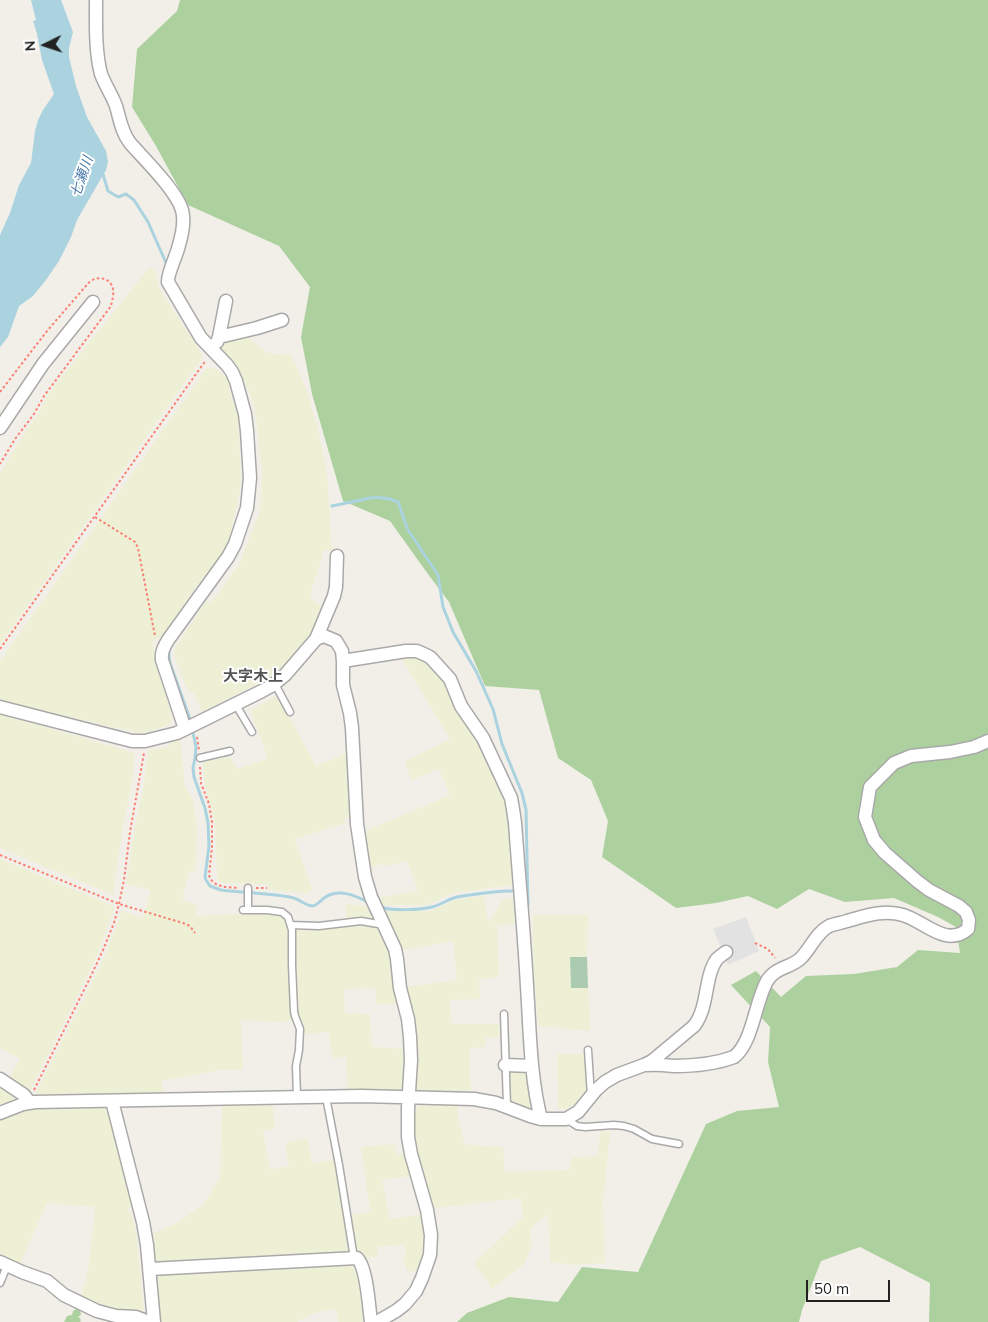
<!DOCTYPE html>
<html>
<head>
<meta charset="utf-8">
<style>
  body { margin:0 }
  #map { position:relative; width:988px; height:1322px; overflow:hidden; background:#f2efe9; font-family:Mulish,sans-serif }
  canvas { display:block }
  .north { position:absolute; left:20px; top:20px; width:50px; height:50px; -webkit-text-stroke:4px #fff; paint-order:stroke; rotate:266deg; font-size:14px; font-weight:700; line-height:20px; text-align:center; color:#222 }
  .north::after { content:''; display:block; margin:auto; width:18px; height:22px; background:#222; clip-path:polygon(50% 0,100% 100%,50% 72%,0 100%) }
  .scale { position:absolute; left:806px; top:1280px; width:84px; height:22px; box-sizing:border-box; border:2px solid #222; border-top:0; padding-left:6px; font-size:15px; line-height:18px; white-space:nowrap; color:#222; -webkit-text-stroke:4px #fff; paint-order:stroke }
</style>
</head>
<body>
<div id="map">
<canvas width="988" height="1322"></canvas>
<div class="north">N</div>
<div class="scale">50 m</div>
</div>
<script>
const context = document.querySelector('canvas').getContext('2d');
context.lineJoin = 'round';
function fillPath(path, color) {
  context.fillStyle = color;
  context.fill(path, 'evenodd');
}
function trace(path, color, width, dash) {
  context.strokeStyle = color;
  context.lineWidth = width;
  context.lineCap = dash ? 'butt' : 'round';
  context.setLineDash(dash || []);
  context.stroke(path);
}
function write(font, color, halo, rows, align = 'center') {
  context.font = font + ' Mulish,"Noto Sans JP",sans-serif';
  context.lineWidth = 4;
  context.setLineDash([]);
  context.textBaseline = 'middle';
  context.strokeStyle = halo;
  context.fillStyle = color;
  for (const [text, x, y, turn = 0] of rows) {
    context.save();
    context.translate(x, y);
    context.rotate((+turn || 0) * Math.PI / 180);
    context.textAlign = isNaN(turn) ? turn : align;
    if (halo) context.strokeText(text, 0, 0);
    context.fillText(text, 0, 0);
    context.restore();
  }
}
fillPath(new Path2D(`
  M151,268L154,270L161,292L201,352L202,358L0,645V473L25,432L39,413L47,396L147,270Z
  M247,337L260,347L269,353L283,355L291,354L307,391L318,430L327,472L332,551L324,550L311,592V598L321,607L308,638L285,665L265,680L202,712L194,693L187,690L174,654L175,648L207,600L211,603L239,564L260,511L262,471L255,408L249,391L241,375L233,362L220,347L222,344L226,342Z
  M215,368L228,379L231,395L238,416L241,479L240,491L230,537L224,550L215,563L196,586L170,627L162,635L152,642L172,719L171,722L169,725L147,732L138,733L0,700V661L206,369Z
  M417,657L424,660L443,679L472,729L504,791L510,821L513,882L512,885L454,893L445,896L429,904L423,905H381L377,898L418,891L407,861L387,866L385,863L369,868L363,832L450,795L439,769L411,780L405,761L450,739L402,659Z
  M276,696L289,716L316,766L349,752L352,817L344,819L346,823L295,839L312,889L308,893L268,890L269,884L225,883L219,881L217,877L215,821L205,787L203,763L228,755L238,769L268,758L250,710Z
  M0,714L134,753L135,755L131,788L122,833L113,895L0,848Z
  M180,738L185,786L190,794L194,804L197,830L196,871L189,872L182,900L197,905L196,916L260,913L277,915L283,918L288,923L348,924L345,904L370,907L388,943L398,1004H376L375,988L344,989L345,1013L370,1014L372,1047L407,1049L406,1087L403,1092L348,1091L346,1057L332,1058L329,1032L306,1034L302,1032L295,1021H291L277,1022L241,1020L243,1070H222L209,1072L161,1081L164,1095L34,1096L103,960L122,911H124L143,918L151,890L126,884L136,821L143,788L149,750L169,747V739Z
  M0,859L113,906L114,909L100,948L90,971L31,1089L28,1090L9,1078L20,1059L0,1048Z
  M484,896L488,921H490L503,899H513L515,924L497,925L499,977L479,979L480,999L450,1000L452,1024H499L500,1037L485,1038V1047L469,1048L471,1095L417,1093L414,1085L413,1015L406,987L457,980L453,941L400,951L383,911H431L454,900Z
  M533,915H588L587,957L570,958L571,988H588L590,1031L538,1026L533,957Z
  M557,1054H585L587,1087V1092L574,1105L569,1108L558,1109Z
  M508,1066L530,1067L534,1112L510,1104Z
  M0,1084L18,1099L0,1106Z
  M222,1101H272L275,1129L263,1131L270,1170L289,1166L285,1143L307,1138L312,1164L336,1159L350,1250L349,1253L153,1267L149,1235L175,1224L204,1204L220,1177Z
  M458,1104V1119L463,1139L467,1145L503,1147L505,1172L569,1170L573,1157L598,1156L600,1132L610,1131L603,1202L605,1263L576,1265L550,1262L548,1214L530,1229L532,1244L525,1263L492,1289L474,1263L522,1218L521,1198L437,1208L434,1207L430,1205L416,1153L412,1112L415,1108L423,1105Z
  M106,1106L109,1109L135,1206L128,1207V1212L131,1213L134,1223L137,1238L144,1312L111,1309L80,1297L86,1281L89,1264L95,1207L47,1203L19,1266L0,1258V1117L32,1107Z
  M395,1144L396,1154L406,1153L411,1176L382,1180L390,1219L423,1214L427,1241L423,1262L414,1271L408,1272L403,1260L404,1255L406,1254L404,1245L377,1247L378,1257L360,1258L355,1256L349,1215L370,1212L361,1147Z
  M359,1264L364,1320L363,1322H339L336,1310L333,1309L315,1313L297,1322H160L154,1276L156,1273Z`), '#eef0d5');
fillPath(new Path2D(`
  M180,0H988V1322H929L930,1283L860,1247L821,1261L802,1310L799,1322H457L467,1313L509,1297L558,1302L582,1267L638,1272L706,1124L737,1111L779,1107L768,1062L770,1027L731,985L756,971L781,997L806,976L854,974L897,967L918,950L960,953L956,927L938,917L894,898L845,902L809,889L777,909L748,896L716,903L676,908L602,857L608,821L591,780L558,758L539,690L485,686L449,602L425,570L390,521L343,501L312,394L301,337L310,287L279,246L188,205L156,146L132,107L137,49L177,11Z
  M76,1309L80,1311L81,1314L80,1316H78L81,1320L80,1322H64L67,1316L72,1315L73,1311Z`), '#add19e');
fillPath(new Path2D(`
  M570,957H587L588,988H571Z`), '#aacbaf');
fillPath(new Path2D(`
  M746,917L759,951L728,965L713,929Z`), '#e2e2e2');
fillPath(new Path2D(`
  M31,0H61L73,32L69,48V57L76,86L87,117L106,151L108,162L106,170L77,220L71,237L59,261L46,280L33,296L19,306L8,337L0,347V235L10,213L19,185L31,163L35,131L38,120L43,110L54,94L42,60L37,34L33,21L36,20Z`), '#aad3df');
trace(new Path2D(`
  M102,171L108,191L118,197L126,194L134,200L148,222L167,265
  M332,506L375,497L390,499L398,502L408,530L438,575L443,607L453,632L476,671L493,709L502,744L522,793L526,810L528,905
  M169,650V657L170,663L191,722
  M192,728L196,747L195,758L193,768L194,777L205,808L208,823L209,846L205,877L206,880L210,886L221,890C244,893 267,893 290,897C298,898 304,905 312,906C317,906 320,901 324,898C338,888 354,895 368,902
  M381,907C391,911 420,910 432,907C441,905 448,899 457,897C476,894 497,890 516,891`), '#aad3df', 3);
const lane = new Path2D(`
  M275,684L290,712
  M236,705L252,732
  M200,758L230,751
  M248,888V910
  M243,910H267L282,912L288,917L292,930V965L294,1011L295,1016L300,1029L299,1050L296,1066L297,1097
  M291,925L319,926L361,921L384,925
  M504,1014L507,1106
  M588,1050L591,1096
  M326,1097L339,1165L354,1258
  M566,1119L577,1126L585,1127L614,1125L624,1126L634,1129L652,1139L679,1144
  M0,1283L7,1266`);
const street = new Path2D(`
  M96,0C96,24 95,51 101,74C105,85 112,95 116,106C120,119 121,131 130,143C144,159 176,190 182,210C185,221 182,235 179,245C177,255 167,274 168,282L201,338L227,365L232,372L236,381L245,414L247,431L250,478L247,508L235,544L228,557L168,640C164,647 161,652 162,660L185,729
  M219,337L257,328L282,320
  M217,342L219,337L226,301
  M0,428L43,364L93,302
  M316,639L324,636L336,641L342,651L343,661V685L350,713L352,728L357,824L365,877L371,897L395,949L397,959L400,988L408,1019L410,1037L411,1060L408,1108V1137L411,1154L427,1210L431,1235L430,1255L422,1278L416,1291L405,1304L396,1311L377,1322
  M343,661L406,651H417L428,656L431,658L450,679L461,706L483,738L511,798L513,809L515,823C519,877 524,932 527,986C530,1031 530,1076 541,1119
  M0,707L132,741H145L177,733L262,691L273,685L285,675L316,639L334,596L336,587L337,556
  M505,1065L532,1066
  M646,1065C656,1064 665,1065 674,1066C694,1066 715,1064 734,1057C753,1042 755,1002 767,981C775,967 791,968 801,958C811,948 816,933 829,926C834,924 841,923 847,921C865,916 884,909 903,915C924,921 946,948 968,929L969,920L966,912L959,906L929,890L917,881L885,853L874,840L865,817L870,787L894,763L911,756L950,752L974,747L988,741
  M0,1079L24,1095L30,1103
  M112,1101L143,1222L147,1245L154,1322
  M0,1113L23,1104L35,1102L361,1096L474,1099L496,1103L530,1116L541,1119H566L578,1112L596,1090L605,1082L617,1075L644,1065L652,1061L694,1026C709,1007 704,976 717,959C720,956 723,954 726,952
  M0,1262L22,1272L47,1281L64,1295L97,1311L116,1316L136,1317L149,1322
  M150,1269L357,1258C367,1267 369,1308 371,1322`);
trace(lane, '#a9a9a9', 9);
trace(street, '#a9a9a9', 15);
trace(new Path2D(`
  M0,392L47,331L85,287C87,285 88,283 91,281C99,275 112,279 113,290C114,295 112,301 111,306L44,396L34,414L15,439L0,464
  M95,517L135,542L138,548L155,636
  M0,649L206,360
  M197,737L199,750
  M200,767L201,783L209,804L212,822V848L209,875C213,888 227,887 239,888
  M0,855L119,904L183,923L190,926L195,933
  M256,888H267
  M755,943L768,949L775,958
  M34,1090L90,978L103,950L114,923L119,904L124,880L130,832L144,753`), '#fa8072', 2, [2.5, 2.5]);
trace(lane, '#fff', 6);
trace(street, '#fff', 12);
write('italic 14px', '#4a7aab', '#fff', [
  ["七瀬川",82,177,-71]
]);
write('bold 15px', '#555', '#fff', [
  ["大字木上",253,676]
]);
</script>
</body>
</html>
